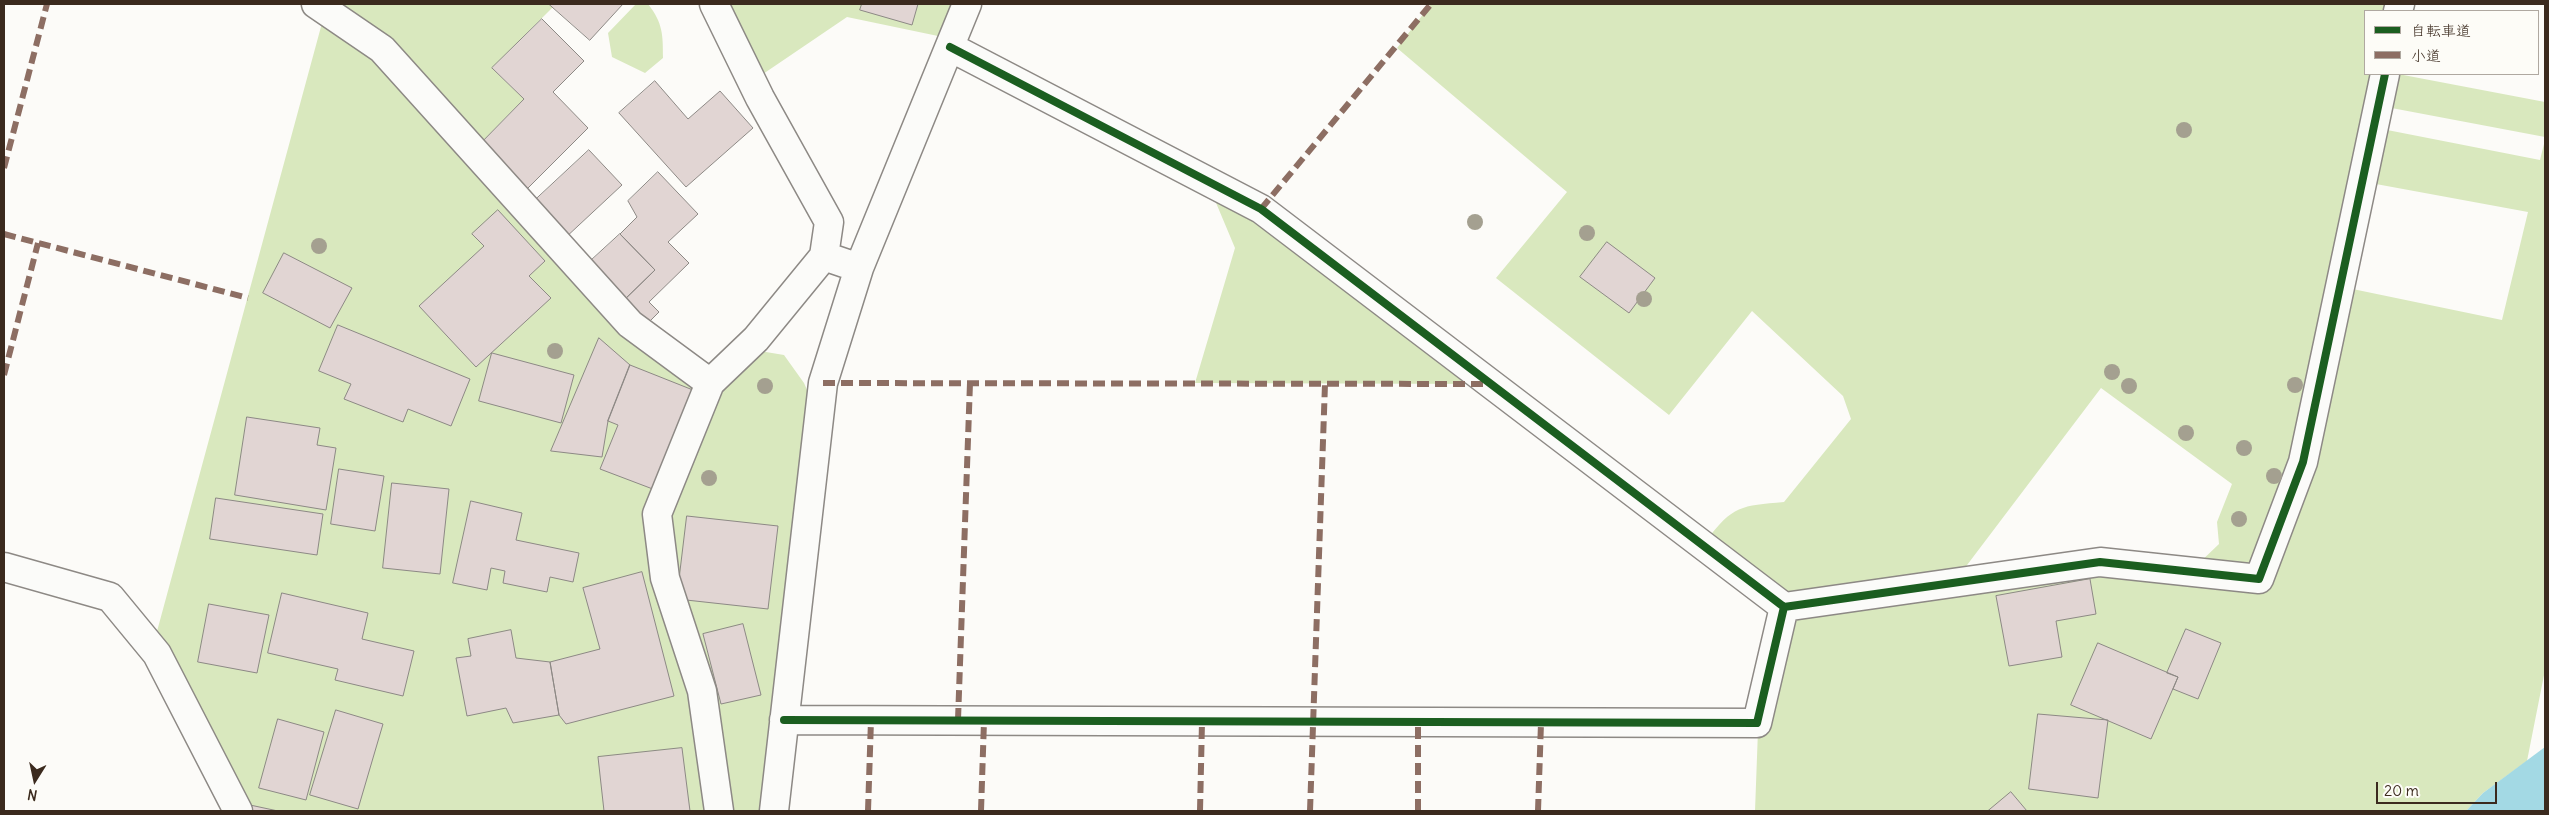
<!DOCTYPE html>
<html>
<head>
<meta charset="utf-8">
<style>
  body { margin:0 }
  #map { position:relative; width:2549px; height:815px; overflow:hidden; background:#fcfbf8; font-family:Delius,"Klee One",sans-serif }
  canvas { display:block }
  .frame { position:absolute; inset:0; border:5px solid #3b2a1e; pointer-events:none }
  .legend { position:absolute; left:2364px; top:10px; width:175px; height:65px; box-sizing:border-box; background:#fdfcf7; border:1px solid #afa8a0; margin:0; padding:6px 9px; list-style:none; font-size:15px; color:#3b2a1e }
  .legend li { display:flex; align-items:center; gap:10px; height:25px }
  .legend b { width:25px; border:1px solid #afa8a0 }
  .north { position:absolute; left:10px; top:755px; width:50px; height:50px; -webkit-text-stroke:4px #fdfcf7; paint-order:stroke; rotate:190deg; font-size:14px; font-weight:700; line-height:20px; text-align:center; color:#3b2a1e }
  .north::after { content:''; display:block; margin:auto; width:18px; height:22px; background:#3b2a1e; clip-path:polygon(50% 0,100% 100%,50% 72%,0 100%) }
  .scale { position:absolute; left:2376px; top:782px; width:121px; height:22px; box-sizing:border-box; border:2px solid #3b2a1e; border-top:0; padding-left:6px; font-size:15px; line-height:18px; white-space:nowrap; color:#3b2a1e; -webkit-text-stroke:4px #fdfcf7; paint-order:stroke }
</style>
</head>
<body>
<div id="map">
<canvas width="2549" height="815"></canvas>
<div class="frame"></div>
<ul class="legend">
<li><b style="height:6px;background:#1b5e20"></b>自転車道</li>
<li><b style="height:6px;background:#8d6e63"></b>小道</li>
</ul>
<div class="north">N</div>
<div class="scale">20 m</div>
</div>
<script>
const context = document.querySelector('canvas').getContext('2d');
context.lineJoin = 'round';
function fillPath(path, color) {
  context.fillStyle = color;
  context.fill(path, 'evenodd');
}
function trace(path, color, width, dash) {
  context.strokeStyle = color;
  context.lineWidth = width;
  context.lineCap = dash ? 'butt' : 'round';
  context.setLineDash(dash || []);
  context.stroke(path);
}
fillPath(new Path2D(`
  M321,4H549L553,7L492,68L524,99L477,147Z
  M636,4H648C663,23 663,35 663,58L645,73L612,57L608,33Z
  M723,4H951L938,36L847,17L763,74Z
  M1431,4H2396L2395,11H2365V74H2381L2300,461L2255,572L2196,566L2219,544L2217,522L2232,484L2101,388L1958,577L1787,602L1706,541C1733,505 1741,506 1784,502L1851,419L1843,396L1752,311L1669,415L1496,278L1567,192L1397,48Z
  M322,23L375,57L702,386L754,350L784,355L804,383L816,410L793,521L760,811H246L156,635Z
  M2398,74L2545,102V137L2381,106Z
  M2377,128L2540,160L2545,140V670L2527,761L2483,793L2466,811H1755L1758,730L1769,679L1759,655L1785,608L2100,563L2260,581L2343,287L2502,320L2528,212L2365,182Z
  M1214,198L1261,209L1490,384L1195,383L1235,248Z`), '#d9e8be');
fillPath(new Path2D(`
  M2545,747V811H2466L2483,793Z`), '#a3d9e4');
const building = new Path2D(`
  M549,4H623L590,40Z
  M862,4H918L912,25L860,10Z
  M542,19L584,61L553,92L588,128L523,193L477,147L524,99L492,68Z
  M655,81L688,119L720,91L753,128L686,187L619,113Z
  M589,150L622,185L564,239L531,204Z
  M658,172L698,214L668,242L689,263L649,302L659,312L643,328L620,304L655,270L620,234L637,217L628,201Z
  M498,210L545,261L529,276L551,298L476,367L419,306L484,246L472,234Z
  M620,234L655,270L620,304L584,267Z
  M1607,242L1655,278L1629,313L1580,277Z
  M284,253L352,288L330,328L263,293Z
  M338,325L470,379L451,426L408,409L403,422L344,399L351,384L319,371Z
  M599,338L630,365L608,421L602,457L551,451Z
  M492,353L574,375L561,423L479,401Z
  M630,365L698,392L658,491L600,469L618,425L608,421Z
  M247,417L320,428L317,445L336,448L326,510L235,495Z
  M339,469L384,476L375,531L331,524Z
  M392,483L449,489L440,574L383,568Z
  M216,498L323,514L317,555L210,539Z
  M471,501L522,513L516,540L579,553L573,582L550,577L547,592L503,583L505,571L491,568L487,590L453,583Z
  M687,516L778,526L768,609L677,599Z
  M642,572L674,696L566,724L559,715L550,662L600,649L583,588Z
  M2090,579L2096,614L2056,621L2062,657L2009,666L1996,596Z
  M282,593L368,613L362,639L414,651L403,696L335,680L338,669L268,653Z
  M209,604L269,615L257,673L198,662Z
  M743,624L761,695L721,704L703,634Z
  M2186,629L2221,643L2198,699L2173,689L2178,677L2167,673Z
  M511,630L516,658L550,662L559,715L513,723L506,708L467,716L456,658L471,656L468,639Z
  M2098,643L2178,677L2151,739L2071,705Z
  M336,710L383,724L358,809L310,795Z
  M2038,714L2108,720L2098,798L2029,789Z
  M278,719L324,732L306,800L259,788Z
  M682,748L690,811H604L598,757Z
  M2011,792L2027,811H1988Z
  M250,805L278,811H248Z`);
fillPath(building, '#e1d5d3');
trace(building, '#8d8985', 1);
const street = new Path2D(`
  M316,4L382,49L630,324L710,383
  M714,4L760,98L829,222L824,256
  M2398,11L2400,4
  M4,567L110,597L157,654L238,811
  M1784,607L2100,562L2259,579L2303,462L2385,74
  M784,720L1757,723L1784,607L1261,209L950,47
  M719,811L702,691L665,578L657,514L710,383L756,339L824,256L859,268
  M774,811L823,383L859,268L967,4`);
trace(street, '#8d8985', 31);
trace(street, '#fbfbf9', 28);
trace(new Path2D(`
  M4,168L47,4
  M1261,209L1431,4
  M4,234L248,298
  M4,375L38,243
  M823,383L1490,384
  M958,720L970,383
  M868,811L871,720
  M981,811L984,721
  M1200,811L1202,722
  M1310,811L1325,384
  M1418,811V723
  M1538,811L1541,723`), '#8d6e63', 6, [12, 6]);
trace(new Path2D(`
  M1784,607L2100,562L2259,579L2303,462L2385,74
  M784,720L1757,723L1784,607L1261,209L950,47`), '#1b5e20', 8);
context.fillStyle = '#a4a090';
for (const [x, y] of [
  [2184,130],
  [1475,222],
  [1587,233],
  [319,246],
  [1644,299],
  [555,351],
  [2112,372],
  [2295,385],
  [765,386],
  [2129,386],
  [2186,433],
  [2244,448],
  [2274,476],
  [709,478],
  [2239,519]
]) {
  context.beginPath();
  context.arc(x, y, 8, 0, 2 * Math.PI);
  context.fill();
}
</script>
</body>
</html>
